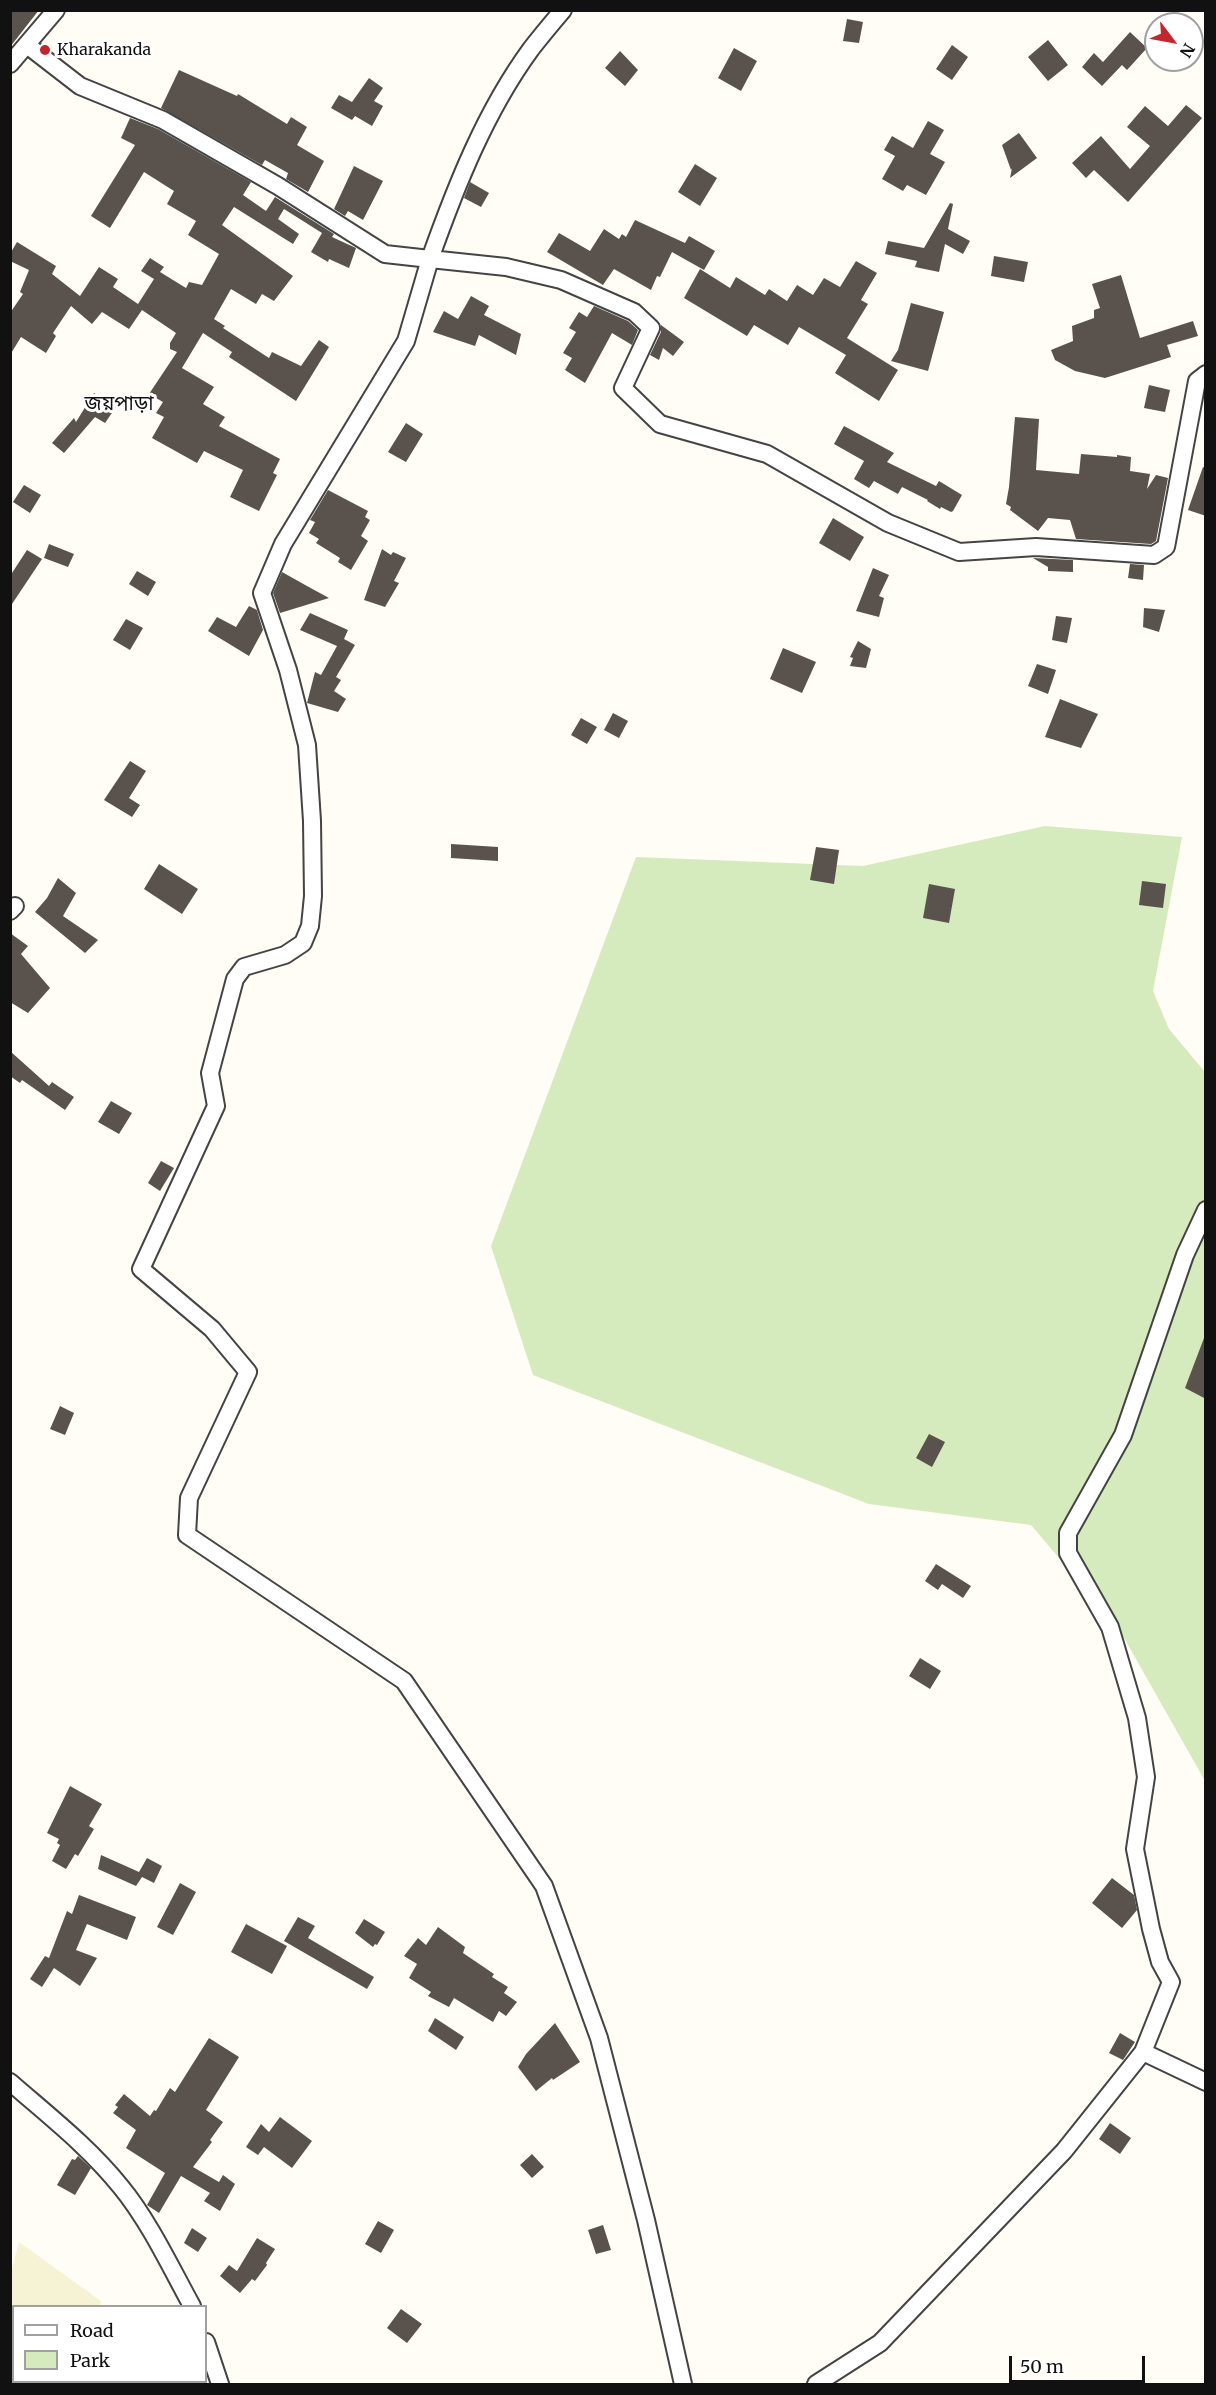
<!DOCTYPE html>
<html>
<head>
<meta charset="utf-8">
<style>
  body { margin:0 }
  #map { position:relative; width:1216px; height:2395px; overflow:hidden; background:#fffdf5; font-family:Merriweather,serif }
  canvas { display:block }
  .frame { position:absolute; inset:0; border:12px solid #111; pointer-events:none }
  .legend { position:absolute; left:12px; top:2305px; width:195px; height:78px; box-sizing:border-box; background:#fff; border:2px solid #a0a0a0; margin:0; padding:8px 10px; list-style:none; font-size:18px; color:#111 }
  .legend li { display:flex; align-items:center; gap:12px; height:30px }
  .legend b { width:30px; border:2px solid #a0a0a0 }
  .north { position:absolute; left:1144px; top:12px; width:60px; height:60px; box-sizing:border-box; background:#fff; border:2px solid #a0a0a0; border-radius:50%; rotate:122deg; font-size:16px; font-weight:700; line-height:24px; text-align:center; color:#111 }
  .north::after { content:''; display:block; margin:auto; width:21px; height:27px; background:#c4262e; clip-path:polygon(50% 0,100% 100%,50% 72%,0 100%) }
  .scale { position:absolute; left:1009px; top:2356px; width:136px; height:27px; box-sizing:border-box; border:3px solid #111; border-top:0; padding-left:8px; font-size:18px; line-height:21px; white-space:nowrap; color:#111; -webkit-text-stroke:4px #fff; paint-order:stroke }
</style>
</head>
<body>
<div id="map">
<canvas width="1216" height="2395"></canvas>
<div class="frame"></div>
<ul class="legend">
<li><b style="height:8px;background:#fff"></b>Road</li>
<li><b style="height:16px;background:#d5ebbd"></b>Park</li>
</ul>
<div class="north">N</div>
<div class="scale">50 m</div>
</div>
<script>
const context = document.querySelector('canvas').getContext('2d');
context.lineJoin = 'round';
function fillPath(path, color) {
  context.fillStyle = color;
  context.fill(path, 'evenodd');
}
function trace(path, color, width, dash) {
  context.strokeStyle = color;
  context.lineWidth = width;
  context.lineCap = dash ? 'butt' : 'round';
  context.setLineDash(dash || []);
  context.stroke(path);
}
function write(font, color, halo, rows, align = 'center') {
  context.font = font + ' Merriweather,"Noto Sans Bengali",serif';
  context.lineWidth = 6;
  context.setLineDash([]);
  context.textBaseline = 'middle';
  context.strokeStyle = halo;
  context.fillStyle = color;
  for (const [text, x, y, turn = 0] of rows) {
    context.save();
    context.translate(x, y);
    context.rotate((+turn || 0) * Math.PI / 180);
    context.textAlign = isNaN(turn) ? turn : align;
    if (halo) context.strokeText(text, 0, 0);
    context.fillText(text, 0, 0);
    context.restore();
  }
}
fillPath(new Path2D(`
  M19,2242L101,2301L100,2306H14V2382H94V2384H11L10,2276Z`), '#f6f3d4');
fillPath(new Path2D(`
  M1045,826L1182,837L1153,991L1169,1029L1205,1072V1781L1119,1629L1031,1525L869,1504L533,1375L491,1246L636,857L863,866Z`), '#d5ebbd');
fillPath(new Path2D(`
  M10,10H39L10,47Z
  M847,19L863,22L859,43L843,41Z
  M1130,32L1147,48L1127,70L1122,65L1102,86L1082,67L1094,53L1103,62Z
  M1048,40L1068,65L1048,81L1028,57Z
  M952,45L968,57L952,80L936,69Z
  M734,48L757,61L741,91L718,78Z
  M620,51L638,70L625,86L605,68Z
  M179,70L237,96L238,94L287,124L291,117L307,127L297,145L324,161L308,192L286,179L288,173L265,160L262,165L161,108Z
  M369,78L383,88L374,101L383,106L372,126L355,116L352,120L331,108L339,95L352,102Z
  M1186,105L1202,118L1128,202L1094,170L1086,178L1072,163L1101,136L1130,169L1150,146L1127,127L1145,106L1168,126Z
  M130,118L158,129L251,182L243,195L266,211L275,197L334,234L332,237L356,248L349,268L329,259L328,262L311,252L322,233L284,209L278,219L299,234L293,244L234,207L222,225L293,276L274,301L262,294L256,304L231,289L214,319L225,326L223,328L269,358L272,352L301,366L319,340L329,347L296,401L229,357L232,352L203,333L182,368L214,387L203,404L225,417L219,426L280,459L273,473L277,475L259,511L230,497L243,470L204,451L197,463L152,438L164,417L156,413L163,402L149,394L177,352L170,349V343L176,333L142,310L129,329L102,312L92,324L71,306L53,333L56,336L46,353L21,337L10,355V313L23,294L20,292L29,270L10,261V254L17,242L56,266L52,274L80,296L99,267L118,279L113,287L138,304L154,279L141,271L150,258L164,267L160,272L186,288L189,282L202,285L219,254L188,235L196,221L167,204L174,191L144,172L110,228L91,216L135,145L121,138Z
  M928,121L944,130L930,154L945,162L926,195L907,185L903,191L882,179L895,156L884,150L892,136L913,148Z
  M1019,133L1037,158L1010,178L1012,168L1011,170L1002,145Z
  M695,164L717,178L700,206L678,192Z
  M354,166L383,181L363,220L348,211L345,216L334,209Z
  M470,182L489,193L481,207L464,198Z
  M950,203L953,204L948,229L970,241L963,254L945,244L939,272L915,267L917,261L885,254L888,241L924,248Z
  M635,220L685,243L689,236L715,251L704,270L672,252L660,277L657,276L651,290L614,269L603,285L547,252L559,233L590,251L604,229L619,239L622,234L626,237Z
  M994,256L1028,262L1024,282L991,276Z
  M856,261L877,273L861,300L868,304L847,338L898,370L879,401L835,373L846,355L799,327L788,345L754,325L747,336L684,298L700,269L730,288L736,277L765,295L769,289L787,301L797,285L813,295L824,278L840,287Z
  M1121,275L1140,338L1193,321L1198,336L1167,345L1171,357L1105,378L1075,371L1055,360L1051,350L1073,341L1072,326L1094,318V310L1100,308L1092,284Z
  M471,296L489,306L484,315L521,334L516,355L479,335L475,346L433,332L444,311L458,319Z
  M911,303L944,312L928,371L891,361L898,350Z
  M594,306L628,321L638,330L632,345L612,333L585,383L565,370L572,358L563,353L576,332L569,328L579,312L587,317Z
  M661,325L684,342L673,356L663,348L659,360L650,355L661,332Z
  M1149,385L1170,390L1165,412L1144,408Z
  M94,393L116,407L105,423L95,417L64,453L52,443L74,418L76,422Z
  M1015,417L1039,419L1036,470L1079,474L1081,454L1117,457V455L1131,457L1130,471L1150,474L1147,489L1156,475L1168,478L1156,541L1151,544L1076,539L1070,520L1048,518L1038,531L1010,510L1011,507L1006,504L1009,487Z
  M406,423L423,434L406,462L388,452Z
  M844,426L894,453L887,462L936,486L939,481L962,495L953,511L951,512L941,507L940,509L927,501L928,500L902,487L898,494L874,481L869,488L854,479L864,461L834,444Z
  M1203,467L1206,468V516L1188,510Z
  M24,485L41,495L30,513L13,502Z
  M328,490L368,511L365,517L370,520L361,536L368,541L351,570L338,562L340,558L316,543L319,539L309,533L315,522L310,520Z
  M833,518L864,537L850,561L819,543Z
  M49,544L74,554L68,567L44,558Z
  M382,549L391,555L393,552L406,558L394,581L399,583L385,607L364,600Z
  M27,550L42,559L10,607V576Z
  M1033,558L1073,560V572L1048,571V567Z
  M1130,564L1144,565L1143,580L1128,578Z
  M873,568L889,575L879,596L884,598L879,617L856,611Z
  M137,571L156,582L148,596L129,584Z
  M282,572L307,586L329,598L280,613L273,593Z
  M249,606L257,610L263,630L249,656L208,631L217,617L236,627Z
  M1144,608L1165,610L1159,632L1143,627Z
  M310,613L348,630L344,639L355,645L336,677L341,680L334,691L346,699L338,712L307,703L315,672L321,675L337,646L300,630Z
  M1056,616L1072,618L1067,643L1052,640Z
  M126,619L143,628L130,650L113,640Z
  M858,641L871,649L866,668L850,666L853,658L850,657Z
  M783,648L816,662L802,693L770,679Z
  M1037,664L1056,670L1048,694L1028,686Z
  M1060,699L1098,714L1081,748L1045,737Z
  M613,713L628,721L619,738L604,730Z
  M581,718L597,727L587,744L571,735Z
  M130,761L146,771L129,798L140,805L132,817L104,800Z
  M451,844L498,847V861L451,858Z
  M816,847L839,850L834,884L810,880Z
  M159,864L198,889L182,914L144,889Z
  M58,878L76,893L63,916L98,940L85,953L35,912L47,898Z
  M1142,881L1166,884L1163,908L1139,905Z
  M929,884L955,889L949,923L923,918Z
  M10,933L28,946L21,954L50,988L28,1013L10,1002Z
  M10,1051L49,1086L52,1082L74,1097L65,1110L22,1080L20,1083L10,1076Z
  M111,1101L132,1113L119,1134L98,1122Z
  M161,1161L174,1168L160,1191L148,1183Z
  M1204,1338H1206V1399L1185,1388Z
  M60,1406L74,1413L65,1435L50,1429Z
  M929,1434L945,1442L932,1467L916,1458Z
  M936,1564L971,1586L963,1598L942,1584L938,1590L925,1581Z
  M920,1658L941,1671L930,1689L909,1676Z
  M70,1786L102,1804L89,1826L94,1829L78,1856L75,1854L66,1869L52,1861L60,1845L57,1843L59,1839L47,1833Z
  M101,1855L139,1872L147,1858L162,1866L154,1883L142,1877L136,1886L98,1869Z
  M1112,1878L1134,1895L1137,1910L1122,1928L1092,1903Z
  M180,1883L196,1892L173,1935L157,1927Z
  M79,1895L136,1917L127,1940L87,1924L76,1950L97,1958L80,1986L54,1968L42,1987L30,1979L45,1956L49,1958L67,1911L72,1914Z
  M298,1917L315,1926L308,1938L374,1977L367,1989L284,1941Z
  M364,1919L385,1932L377,1945L375,1944L373,1947L355,1933Z
  M246,1924L287,1946L272,1974L231,1952Z
  M438,1927L465,1947L463,1953L494,1974L492,1977L508,1987L504,1993L517,2002L506,2016L499,2011L493,2022L454,1998L449,2007L428,1996L431,1992L409,1978L417,1964L404,1956L418,1938L426,1945Z
  M435,2018L464,2037L456,2050L428,2031Z
  M555,2023L580,2062L553,2080L552,2078L536,2091L518,2067L526,2054Z
  M1120,2033L1135,2042L1123,2060L1109,2053Z
  M209,2038L239,2057L206,2110L223,2122L210,2140L212,2142L193,2167L219,2182L223,2175L235,2184L220,2211L204,2201L210,2193L181,2176L159,2213L147,2205L165,2173L126,2148L136,2130L113,2113L118,2107L115,2105L124,2094L150,2116L154,2110L156,2111L170,2088L175,2092Z
  M280,2117L312,2141L292,2168L264,2147L258,2155L246,2147L261,2124L269,2132Z
  M1110,2123L1131,2138L1120,2154L1099,2139Z
  M532,2154L544,2167L532,2178L520,2165Z
  M78,2156L91,2168L75,2195L57,2185L72,2159L75,2160Z
  M378,2221L394,2230L381,2253L365,2244Z
  M603,2225L611,2250L596,2254L588,2230Z
  M192,2228L207,2238L198,2252L184,2243Z
  M257,2238L275,2249L266,2263L267,2265L255,2281L252,2279L240,2293L220,2276L229,2265L237,2271Z
  M401,2309L422,2324L407,2343L387,2328Z`), '#5a524d');
const street = new Path2D(`
  M27,45L80,86L163,120L278,186L385,254L430,259C456,186 485,112 531,49C541,36 552,23 563,10
  M10,64L56,10
  M10,911L15,906
  M1143,2052L1206,2082
  M10,2082C49,2116 89,2147 121,2187C149,2221 171,2268 192,2306
  M206,2342L220,2384
  M683,2384L646,2220L599,2038L544,1886L404,1681L187,1535L189,1498L248,1372L212,1329L141,1269L216,1106L210,1073L235,979L244,967L285,955L303,943L310,926L313,896L312,821L307,745L288,670L262,593L283,544L406,341L430,259L506,267L561,280L634,312L651,328L623,388L660,424L767,454L888,523L959,552L1036,547L1154,555L1166,547L1197,381L1206,374
  M816,2384L880,2343L1064,2151L1143,2052L1171,1982L1160,1962L1151,1929L1135,1849L1146,1777L1137,1718L1110,1627L1068,1553V1533L1123,1435L1185,1255L1206,1210`);
trace(street, '#444', 20);
trace(street, '#fff', 16);
for (const [x, y, r, color] of [
  [45,50,6,"#c4262e"]
]) {
  const dot = new Path2D();
  dot.arc(x, y, r, 0, 2 * Math.PI);
  context.fillStyle = color;
  context.fill(dot);
  trace(dot, '#fff', 2);
}
write('16px', '#111', '#fff', [
  ["Kharakanda",57,50]
], 'left');
write('20px', '#111', '#fff', [
  ["জয়পাড়া",119,404]
]);
</script>
</body>
</html>
